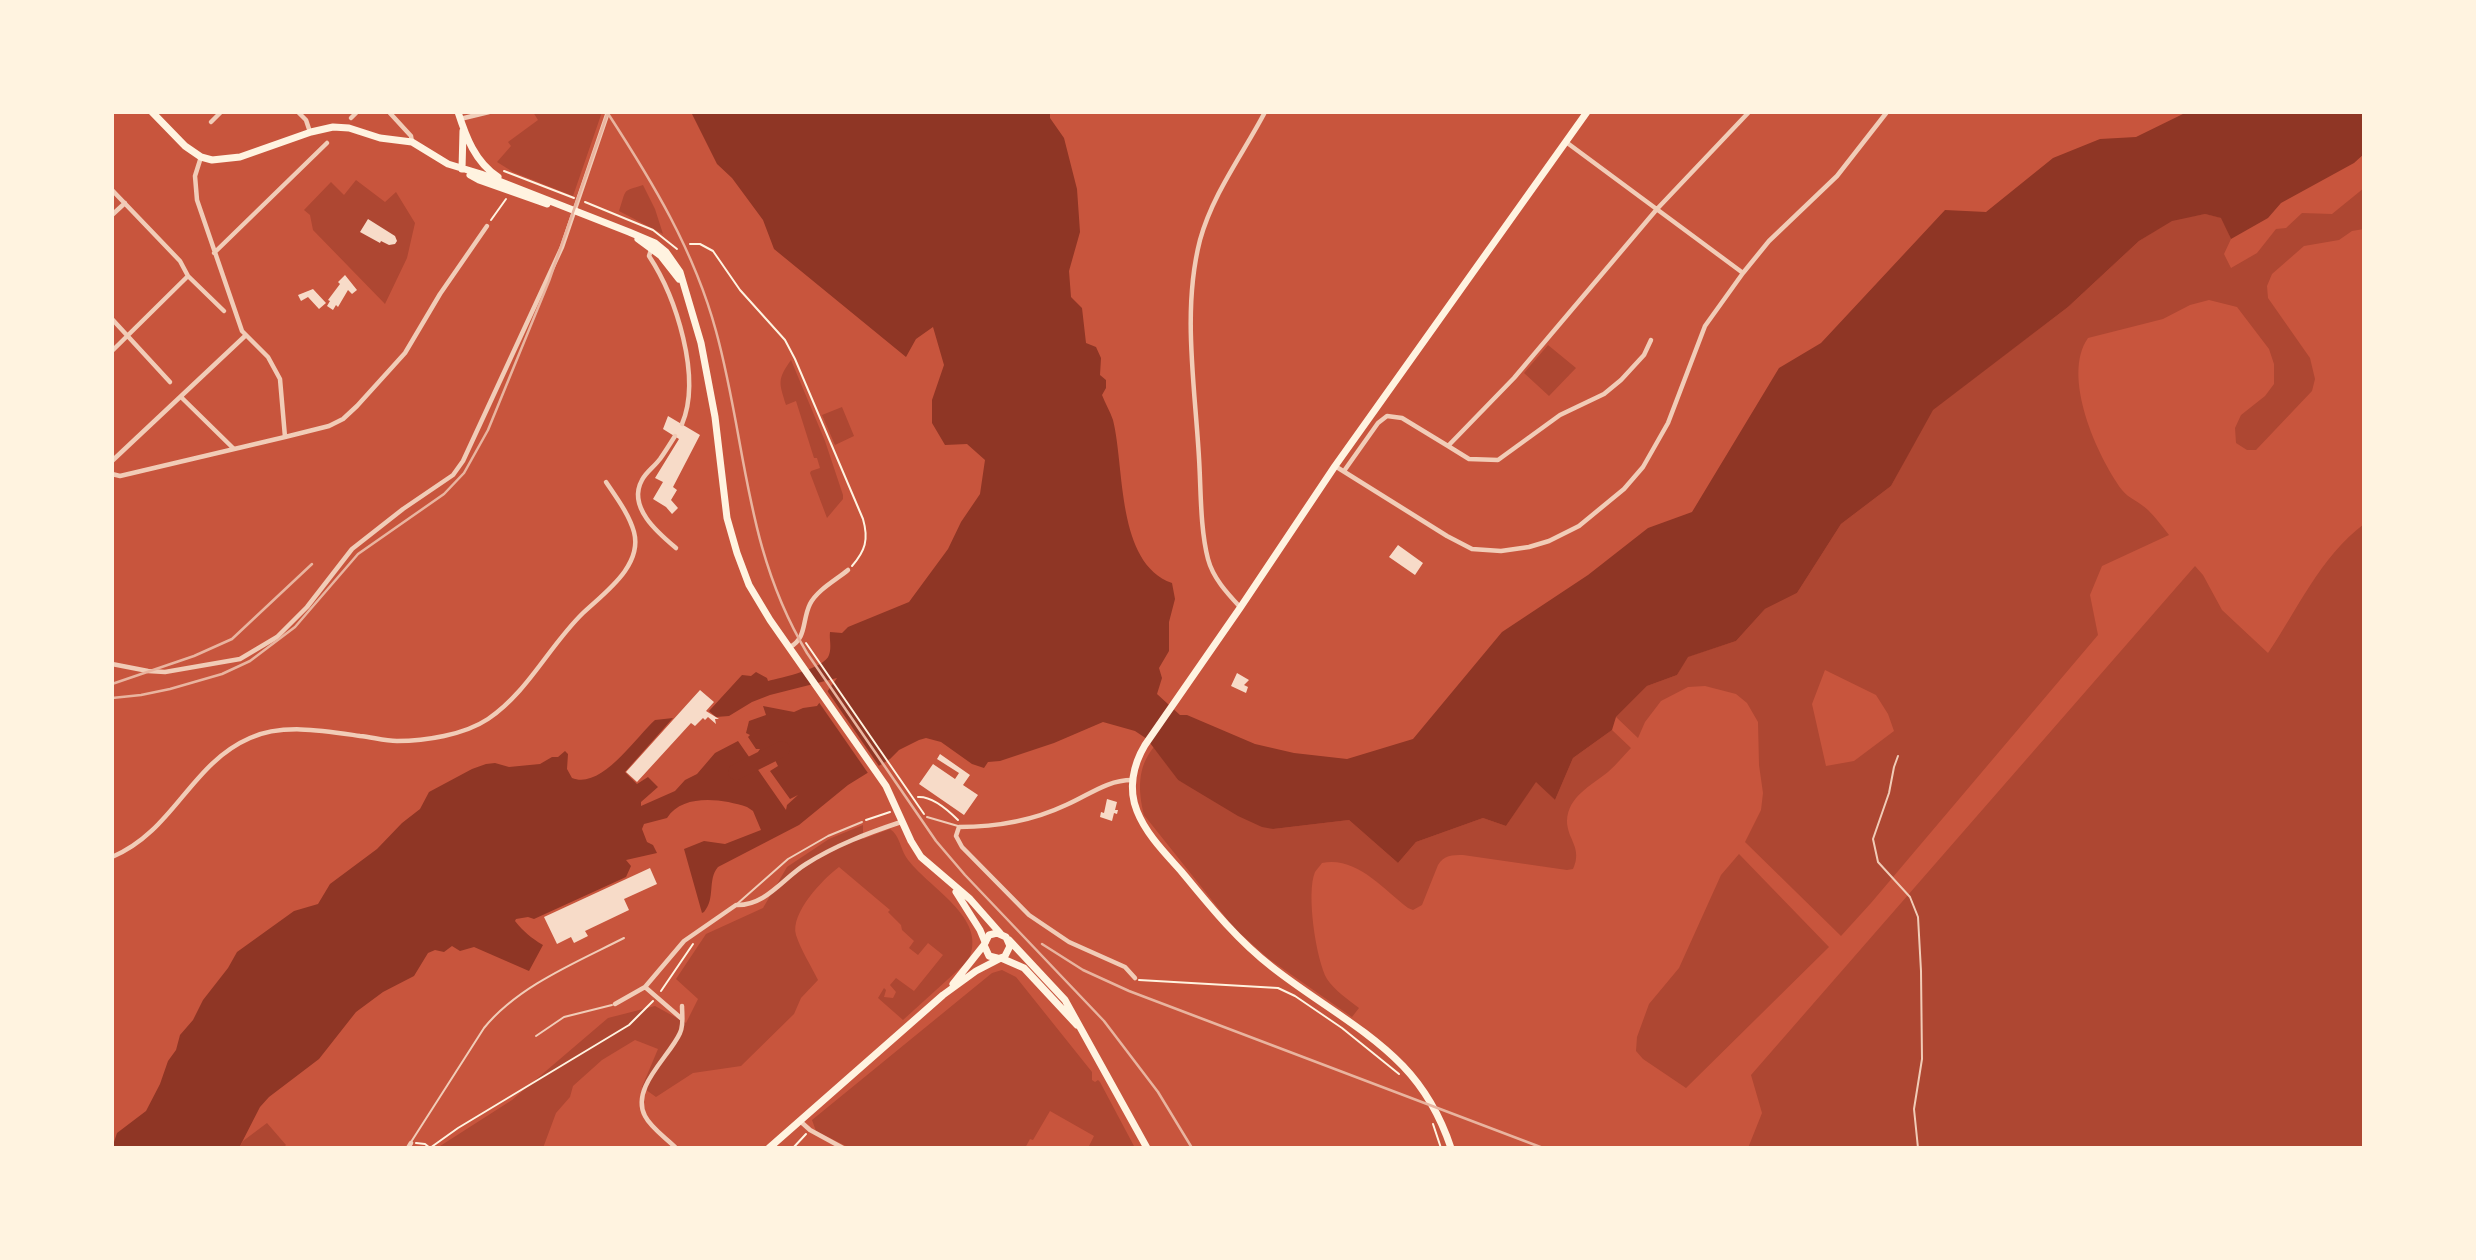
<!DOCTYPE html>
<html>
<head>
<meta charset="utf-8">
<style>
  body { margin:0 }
  #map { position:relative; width:2476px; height:1260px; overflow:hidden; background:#c8553d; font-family:Roboto,sans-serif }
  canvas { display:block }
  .frame { position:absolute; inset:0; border:114px solid #fff3e0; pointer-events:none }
</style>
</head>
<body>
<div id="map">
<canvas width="2476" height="1260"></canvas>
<div class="frame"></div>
</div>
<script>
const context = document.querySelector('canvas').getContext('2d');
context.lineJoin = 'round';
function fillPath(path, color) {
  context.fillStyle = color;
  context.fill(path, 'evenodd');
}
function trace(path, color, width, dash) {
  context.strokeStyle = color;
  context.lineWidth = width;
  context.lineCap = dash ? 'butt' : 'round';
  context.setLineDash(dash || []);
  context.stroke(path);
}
fillPath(new Path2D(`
  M533,112H602L573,196L513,172L497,162L511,146L508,142L538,120Z
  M356,180L385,202L396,192L415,223L407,258L385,304L313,230L310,215L304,210L331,182L344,195Z
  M643,185L655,209L663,234L619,211C627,188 621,192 643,185Z
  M2364,188V229L2352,231L2339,240L2304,246L2272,274L2267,286L2268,298L2310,358L2315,379L2312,391L2256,450H2247L2236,443L2235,428L2241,415L2265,396L2274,384V364L2269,349L2237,307L2209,300L2190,305L2163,319L2088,338C2061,376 2097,456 2122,490C2128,498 2140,502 2148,510C2155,517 2162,526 2169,535L2102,566L2090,595L2098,635L1871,903L1841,936L1745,842L1761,810L1763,793L1759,765L1758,722L1747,703L1736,694L1705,686L1688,687L1661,701L1645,722L1638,738L1616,717L1647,686L1677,675L1687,657L1736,641L1765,609L1797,593L1841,524L1891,486L1932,410L2068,307L2139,241L2172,220L2205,214L2222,218L2231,239L2224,254L2231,268L2257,253L2276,229L2286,228L2302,213L2332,214ZM1825,670L1876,695L1888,714L1894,731L1854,761L1826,766L1812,704Z
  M1548,345L1576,368L1549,396L1524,373Z
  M791,360L825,441L843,495V499L827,518L810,473L811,471L820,468L817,458H814L796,401L786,405C779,382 777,380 791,360Z
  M842,407L854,436L835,445L822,415Z
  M2364,524V1148H1748L1762,1113L1751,1075L2195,566L2203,575L2222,610L2268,653C2298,609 2320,557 2364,524Z
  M1612,730L1631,748C1623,756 1616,765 1608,772C1591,786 1568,796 1567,821C1567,839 1583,848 1573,869L1567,870L1463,855C1452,855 1444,855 1438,865L1422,905L1413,910L1408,908C1382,888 1356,856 1322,863C1320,866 1317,869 1315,872C1306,893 1316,960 1327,979C1334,990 1349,1000 1359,1008L1352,1017L1269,959L1235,929L1144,815C1138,791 1137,767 1154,747L1178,780L1273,829L1349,820L1398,863L1416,842L1483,818L1506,826L1536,781L1555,800L1573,758Z
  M863,825V839L890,829C900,836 900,848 906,857C927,888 990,917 968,961L903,1020L878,998L884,988L886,990L884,997L893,998L896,992L890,985L896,978L914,991L943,955L928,943L918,955L909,948L914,941L902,930L901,925L888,912L890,910L839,867C823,879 790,913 796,935C801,950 811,966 818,980L801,998L794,1014L741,1066L693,1073L656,1097L642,1087L658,1049L635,1040L602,1060L573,1086L570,1097L556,1113L543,1148H437L512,1100L608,1018L655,1006L686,1023L698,999L676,979L706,934L763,908L787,867L829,839Z
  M1739,854L1829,947L1686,1088L1643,1059L1636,1051L1637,1037L1649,1004L1679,968L1721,875Z
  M1002,970L1016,977L1092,1072V1080L1095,1082L1098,1080L1100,1082L1135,1148H1088L1094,1136L1050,1111L1033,1140L1030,1139L1025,1148H850L816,1131L812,1120L992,973Z
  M267,1123L286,1145L283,1148H239L243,1141Z`), '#ae4732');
fillPath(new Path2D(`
  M691,112H1050V118L1064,138L1077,189L1080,232L1069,271L1071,297L1082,308L1086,343L1096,347L1101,358L1100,375L1106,380V388L1102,395C1105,403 1110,411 1113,420C1125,468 1116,563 1172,583L1175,599L1169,622V651L1159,668L1162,678L1157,694L1180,715H1187L1255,744L1294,753L1347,759L1413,739L1502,632L1588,575L1648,528L1692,512L1779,368L1821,343L1945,210L1986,212L2053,158L2100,139L2136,137L2187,112H2364V154L2354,163L2281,203L2268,218L2231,239L2221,218L2205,214L2172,221L2139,241L2068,307L1933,410L1891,486L1841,524L1797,593L1765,609L1736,641L1688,657L1677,675L1647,686L1616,717L1612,730L1573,758L1555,800L1536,782L1506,826L1483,818L1416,842L1398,863L1349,820L1273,829L1262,827L1238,816L1178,780L1147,739L1135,731L1103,722L1054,743L1000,761L988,762L984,768L972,764L941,742L926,738L919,740L899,750L890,759L848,785L799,825L718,867C707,880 716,898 704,912L702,913L684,849L704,841L725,844L761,830L753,811L747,807C723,799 683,793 667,818L644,824L642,829L647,842L653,845L657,853L626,860L631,866L626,877L534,919L528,917L516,919L515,921C524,932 531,938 543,945L529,971L474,947L460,951L452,946L444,952L435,950L428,953L414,976L383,992L356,1012L319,1059L269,1097L260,1107L239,1148H112L117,1133L146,1111L160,1084L168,1061L176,1050L180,1035L193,1020L203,1000L228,968L237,952L294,911L318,904L330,884L377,849L402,823L420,809L429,792L472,769L486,764L495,763L509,767L540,764L552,757H558L565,751L568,754L567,769L572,778C601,790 635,738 655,720L673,718L625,772L637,784L648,777L658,787L641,802V806L675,791L685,780L697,774L715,753L738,741L786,810L787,805L798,795L790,799L770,771L778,766L775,760L767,765L758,752L760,749H756L748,737L750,735L746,733L749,721L766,715L763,706L794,712L803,708L817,706L837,678L770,695L752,702L729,716L716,717L709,711L742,675L751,676L756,672L767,678L768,681C781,678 825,668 829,655C832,647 829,639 830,632L842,633L848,627L909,602L948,549L961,522L980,494L985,460L967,444L945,445L932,423V400L944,365L933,327L916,339L906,357L774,249L763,220L732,178L717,164Z`), '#8f3625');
fillPath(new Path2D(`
  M826,689L881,769L870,776L818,701Z`), '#c8553d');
trace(new Path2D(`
  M736,772L782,749`), '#8f3625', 16);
fillPath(new Path2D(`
  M368,219L395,236L397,241L395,244L389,245L381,241L380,243L360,232Z
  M345,275L357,290L352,294L348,290L338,307L336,305L333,310L327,306L330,301L328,300L340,284L338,282Z
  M313,289L326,303L319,309L308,297L301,301L298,295Z
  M668,416L700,435L673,487L677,490L671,500L678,508L672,514L666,507L653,499L663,482L655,478L679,439L663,429Z
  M1398,545L1423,563L1415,575L1389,557Z
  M1237,673L1249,680L1244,685L1248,687L1246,693L1231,686Z
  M700,690L714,702L706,711L719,719H715L716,724L708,717L705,720L703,718L695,726L691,723L637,782L626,772Z
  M940,754L970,775L963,785L978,795L964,815L919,784L933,764L955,779L959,773L937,759Z
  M1107,799L1117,802L1115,810H1118L1117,814L1114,813L1112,821L1100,817L1101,812L1104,813Z
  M650,868L657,884L624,899L629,910L585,931L588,936L574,943L571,937L557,944L544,917Z`), '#f7dbc8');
trace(new Path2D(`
  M504,171L574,198
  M585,202L653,230L677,249
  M491,220L506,199
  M690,244H700L713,251L740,290L785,340L795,359L863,519C869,540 865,551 852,566
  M806,643L924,814
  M918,797C932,796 948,810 958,820
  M866,820L890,812
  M1139,980L1278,988L1295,996L1342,1028L1399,1074
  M661,991L693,944
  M1433,1124L1441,1148
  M416,1143L425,1144L430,1148
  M430,1148L458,1128L629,1025L653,1001
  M793,1148L806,1134`), '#fff3e0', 2);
trace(new Path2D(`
  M1898,756L1894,767L1889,793L1873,839L1878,862L1910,897L1918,917L1921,971L1922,1059L1914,1109L1918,1148
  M927,817L958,826
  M737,904L788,859L828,836L862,822
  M536,1036L564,1017L612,1005
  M411,1142L484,1028C518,986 577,962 624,938`), '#f1ccb7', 2);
trace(new Path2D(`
  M298,112L306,120L310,132
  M389,112L411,136L412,142
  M351,118L357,112
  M460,119L489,112
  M211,122L221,112
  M1566,142L1743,273
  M201,157L195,176L197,200L242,331L268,357L280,379L285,437L329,426L343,419L357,406L405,353L440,294L487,226
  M112,190L180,261L188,276L224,311
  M112,215L125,203
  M651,250L649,256C676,297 702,377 682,424
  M214,253L327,143
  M112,319L170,382
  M112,351L188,276
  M181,397L233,448
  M675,436C670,444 665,452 660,459C654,467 646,472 642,480C627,507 658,533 676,548
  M1448,446L1469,459L1498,460L1560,415L1604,394L1621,380L1644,355L1651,340
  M112,461L245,336
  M1335,466L1447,536L1472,549L1501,551L1529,547L1549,541L1579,526L1624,489L1643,467L1668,423L1705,326L1743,273L1769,241L1837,176L1887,112
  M1344,471L1378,423L1387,416L1402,418L1448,446L1514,378L1657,209L1749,112
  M112,474L120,476L285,437
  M1240,607C1227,593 1213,578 1208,559C1200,528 1201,489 1199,458C1195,386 1182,310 1200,240C1213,193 1243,154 1265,112
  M790,647C807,638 802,620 810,604C817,590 836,580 848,570
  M112,664L148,671L165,672L240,659L277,637L307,607L352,549L403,509L453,475L463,461L562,247L608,112
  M1132,780C1107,780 1089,795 1066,805C1032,821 996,827 959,827L956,836L962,847L1029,915L1069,942L1125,967L1135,978
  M112,857C174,831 190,764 250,738C283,723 326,731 360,736C372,737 384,741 397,741C425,741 464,735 488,719C528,692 549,646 583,613C604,593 643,566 634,532C629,514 616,497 606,482
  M645,987L682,1019
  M615,1004L645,987L684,941L736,905C766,906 783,878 806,864C836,845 868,833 901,822
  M800,1121L810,1130L843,1148
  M408,1148L411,1143
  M676,1148C666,1138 651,1128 645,1116C630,1088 670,1056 680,1033C684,1025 682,1014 682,1006`), '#f1ccb7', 4.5);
trace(new Path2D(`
  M152,112L185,146L201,157L212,160L240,157L311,132L333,127L349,128L380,138L412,142L448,164L481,174L629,232L655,243L666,252L680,272L701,343L715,417L727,518L737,553L749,585L770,620L886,786L911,841L921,857L970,899L1000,933
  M458,112C466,137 475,162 498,177
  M462,169L463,131
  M470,175L479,180L547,204
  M638,239L661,256L679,279
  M956,892L980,930L985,942
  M1451,1148C1441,1118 1425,1089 1403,1066C1365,1027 1315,1001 1272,967C1237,940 1209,905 1181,871C1165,853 1146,834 1137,811C1128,789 1133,765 1145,745L1240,608L1335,466L1587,112`), '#fff3e0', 7);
trace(new Path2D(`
  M1009,940L1065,1000L1147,1148
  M1001,958L1024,968L1077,1025
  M953,984L984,945
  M769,1148L943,995L976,971L1005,956L1010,946L1006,937L997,933L989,935L984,945L989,956L997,958`), '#fff3e0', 7);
trace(new Path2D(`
  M607,112C652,181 694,250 716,331C747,444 744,548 807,653L936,841L965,875L1104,1021L1158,1092L1192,1148
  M112,684L194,656L232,639L312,564
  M112,698L141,695L170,689L222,674L250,661L295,627L358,554L444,494L464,473L488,430L549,281L608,112
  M1042,944L1083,970L1129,991L1543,1148`), '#e9b49f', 2.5);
</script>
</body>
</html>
